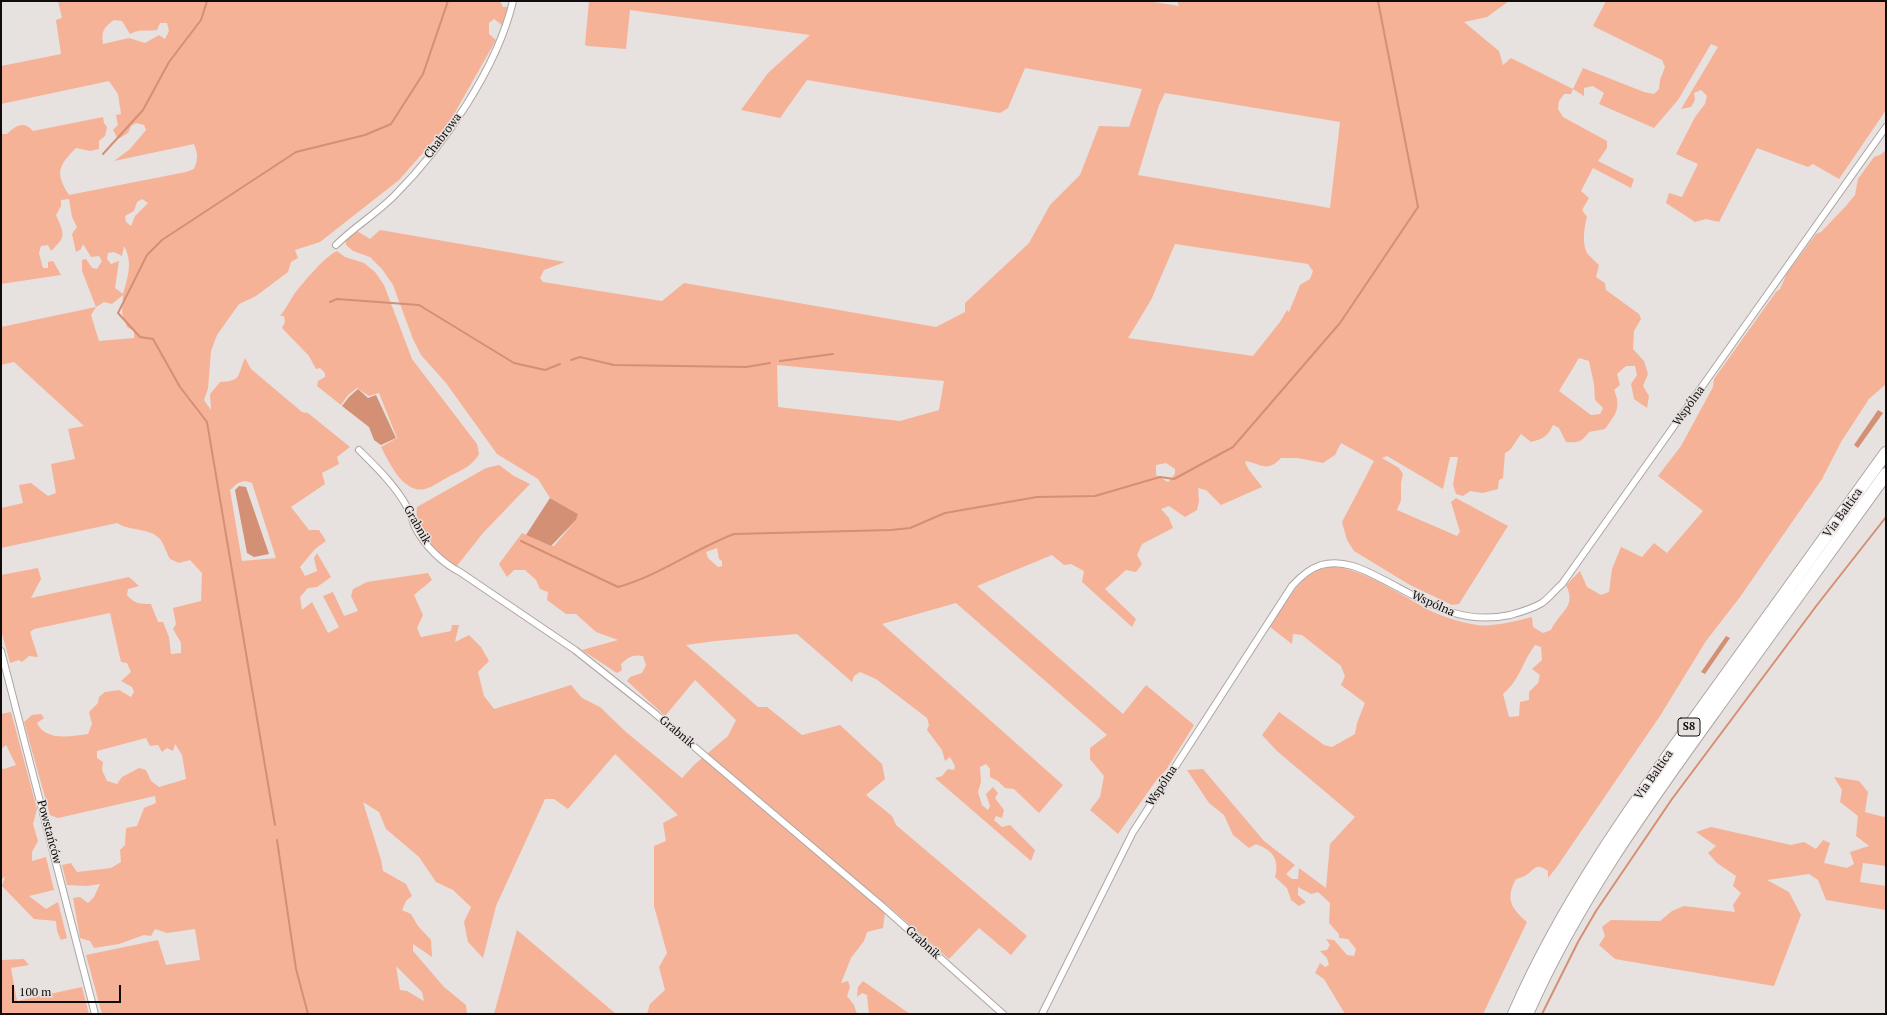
<!DOCTYPE html>
<html>
<head>
<meta charset="utf-8">
<style>
  body { margin:0 }
  #map { position:relative; width:1887px; height:1015px; overflow:hidden; background:#e7e1df; font-family:"PT Serif",serif }
  canvas { display:block }
  .frame { position:absolute; inset:0; border:2px solid #0f0d0c; pointer-events:none }
  .scale { position:absolute; left:12px; top:985px; width:109px; height:18px; box-sizing:border-box; border:2px solid #0f0d0c; border-top:0; padding-left:5px; font-size:12px; line-height:14px; white-space:nowrap; color:#0f0d0c; -webkit-text-stroke:3px #e7e1df; paint-order:stroke }
</style>
</head>
<body>
<div id="map">
<canvas width="1887" height="1015"></canvas>
<div class="frame"></div>
<div class="scale">100 m</div>
</div>
<script>
const context = document.querySelector('canvas').getContext('2d');
context.lineJoin = 'round';
function fillPath(path, color) {
  context.fillStyle = color;
  context.fill(path, 'evenodd');
}
function trace(path, color, width, dash) {
  context.strokeStyle = color;
  context.lineWidth = width;
  context.lineCap = dash ? 'butt' : 'round';
  context.setLineDash(dash || []);
  context.stroke(path);
}
function write(font, color, halo, rows, align = 'center') {
  context.font = font + ' "PT Serif",serif';
  context.lineWidth = 3;
  context.setLineDash([]);
  context.textBaseline = 'middle';
  context.strokeStyle = halo;
  context.fillStyle = color;
  for (const [text, x, y, turn = 0] of rows) {
    context.save();
    context.translate(x, y);
    context.rotate((+turn || 0) * Math.PI / 180);
    context.textAlign = isNaN(turn) ? turn : align;
    if (halo) context.strokeText(text, 0, 0);
    context.fillText(text, 0, 0);
    context.restore();
  }
}
fillPath(new Path2D(`
  M58,1H500L503,7H508L503,26L494,19L489,23V34L496,40L449,123L399,180L320,242L295,250L298,258L291,262L288,272L256,296L239,304L217,335L211,351L208,389L204,400L211,410L210,394L220,382C242,381 237,376 245,358L251,369L302,412L308,413L350,447L337,457L339,464L322,473L325,484L291,507L309,530H319L326,541L315,549L300,567L305,576L317,571L314,558L317,553L331,577L317,587L308,588L300,597L302,610L312,602L328,633L339,627L323,596L333,592L344,616L358,611L351,596L353,589L367,582L428,573L432,580L414,595L423,615L417,628L421,637L451,631L452,625H459L455,642L469,635L481,647L489,661L478,672L484,696L494,709L571,685L582,698L600,707L626,732L682,778L695,764L728,736L736,720L695,680L665,716L627,681L630,677L642,673L646,665L643,656C633,654 628,657 621,664L622,670L617,673L582,650L618,640L596,632L576,614H566L547,600L548,592L540,589L536,580L525,570H514L507,577L499,564L522,533L551,546H554L576,520L578,514L550,498L538,479L497,454L446,383L421,355L413,339L393,285L382,269L370,257L353,251L346,245V240L357,231L370,239L380,230L565,262L544,270L540,278L543,282L662,301L684,283L936,327L965,312V303L1029,243L1050,205L1080,175L1099,126L1129,127L1142,89L1025,68L1008,108L1000,113L807,80L780,118L741,110L768,73L810,35L630,10L626,49L588,46L585,45L589,1H1148L1179,6L1177,1H1509L1487,17L1464,22L1499,51L1503,65L1511,58L1573,89L1583,68L1644,92L1654,94L1659,89L1660,80L1665,67L1662,60L1593,26L1606,1H1886V110L1839,179L1813,164L1808,167L1757,148L1719,222L1706,219L1695,222L1666,203L1669,193L1682,197L1698,164L1676,154L1695,117L1705,104L1707,96L1701,90L1694,93L1695,100L1691,107L1681,109L1718,47L1711,44L1678,100L1654,128L1599,104L1604,93L1593,86L1584,88V96L1573,89L1571,94H1564L1559,101L1558,109L1563,117L1607,141V148L1598,161L1634,179L1631,188L1593,168L1581,191L1589,198L1582,210L1587,217C1584,227 1582,244 1587,253C1590,257 1595,261 1599,265L1596,277L1605,283L1606,290L1639,314L1641,319L1634,331L1633,349L1644,361L1648,374L1643,386L1649,396L1647,408L1634,399L1631,384L1637,375L1635,366H1626L1617,374L1620,385L1614,390C1622,408 1615,415 1605,429L1589,432C1582,442 1578,443 1566,442L1559,428L1553,425C1548,436 1543,439 1531,442L1521,434L1510,450L1505,453L1503,478L1499,480L1498,489L1483,493L1470,491L1463,496L1456,494L1453,485L1458,457H1450L1443,489L1387,456L1382,458L1399,468L1403,474L1401,483V500L1397,510L1457,536L1460,532L1451,502L1456,498L1508,526L1459,604L1452,605L1410,585L1354,551L1347,540L1342,522L1374,461L1341,443L1335,455L1323,463L1298,458H1281C1267,473 1262,464 1245,461C1246,469 1257,479 1262,487L1221,505L1206,490L1198,488L1199,501L1197,510L1185,517L1169,506L1161,509L1169,518L1173,528L1142,544L1137,555L1142,564L1136,572L1126,570L1105,589L1136,619L1132,627L1082,582L1084,571L1071,564L1064,565L1052,555L977,586L1123,714L1146,685L1194,725L1166,770L1158,778L1118,834L1090,810L1100,797L1104,776L1090,759V748L1107,735L956,603L882,624L1063,785L1039,813L1014,789L1005,788L998,781L990,777V769L986,764L980,767L981,782L978,792L982,805L988,810L990,806L986,794L993,787L998,793L995,798L1004,810L1002,818L996,816L994,820L1002,827L1010,825L1035,850L1031,861L935,778L942,776L948,769L954,770L955,766L950,757L945,761L942,750L927,730L929,725L927,718L876,679L860,672L854,676L852,682L797,634L715,641L686,645L758,707H767L802,735L840,725L882,764L885,779L866,795L892,816L896,825L1027,936L1011,955L979,928L949,959L886,904L883,928L867,932L864,941L851,958L841,983L848,981L850,987L847,996L854,1005L857,1014H647L650,1004L665,990L659,967L667,953L654,906V846L666,841L663,823L678,815L615,754L568,809L554,799H545L496,906L483,958L468,942L464,922L471,907L453,890L436,882L419,857L386,829L379,812L363,802L381,860L383,871L406,884L412,896L406,901L402,910L411,914L418,926L431,940L432,957L413,944V951L444,987L466,1005L467,1014H102L86,955L158,940L166,965L200,960L195,929L167,933L155,929L151,936L144,935L119,944L94,948L90,941L80,938L73,898L80,897L88,903L94,897L100,884L87,886L67,885L62,865L71,863L77,872L111,868L121,862L120,850L125,845L126,828L137,826L144,808L156,803L155,796L58,818L50,815L24,722L32,715L41,714L44,718L37,723C46,742 72,736 88,734L92,724L89,712L98,703L99,697L105,692L119,690L131,697L134,692L132,687L121,681L131,672L127,663L121,662L110,613L34,629L30,632L38,657L29,656L22,662L19,660L10,663L1,630V575L38,568L41,579L31,598L129,577L139,586L128,589L127,595C134,604 141,604 151,604L158,622H163L169,637L171,654L181,653V643L173,629L176,624L173,608L201,601L202,573L190,560L179,563L170,559C167,554 164,544 160,539C149,527 131,532 117,523L1,548V508L23,503L19,485L31,483L48,496L56,493L51,464L75,459L68,429L84,426L14,362L1,365V327L96,307L82,271V260L86,259L92,268L97,269L102,261L99,256L91,257L83,244L81,249L76,252L72,234L77,227L72,217L69,199L61,200V206L56,215C63,232 68,236 51,251L48,245L41,246L39,253L43,268H48V262L53,261L61,275L1,284V134H7C15,126 24,120 33,131L103,117L104,123L107,127L105,136L99,141V149L90,151L76,148C58,166 55,173 69,195L186,172L194,169C198,159 198,154 194,144L114,161L130,149L146,130L144,125L136,123L131,126L128,133L118,139L113,130L118,125L116,115L121,114L118,94L109,81L1,104V66L61,54L56,20L62,18ZM114,20L122,21L130,34C142,28 144,32 157,30L160,23H167L169,31L165,39L159,35L145,43L129,38L103,44C101,31 104,27 114,20ZM1165,93L1340,122L1330,208L1138,175L1159,105ZM142,199L148,203L135,216L131,226L126,222L125,216L134,211L137,202ZM1175,244L1308,264L1313,271L1310,279L1300,285L1289,312L1287,310L1280,322L1253,356L1128,338L1151,300ZM124,246C133,262 128,277 123,294L115,288L119,261L111,264L107,259L108,253L114,252L122,256ZM123,295L122,313L127,327L134,331V338L99,341L91,315L96,307L104,302L112,304ZM1579,358L1589,361L1594,384L1595,400L1603,408L1600,414L1591,415L1559,391ZM777,365L944,381L939,410L900,421L778,407ZM1166,463L1175,469V474L1168,482L1156,475V465ZM245,481L252,483L276,558L242,561L230,490L238,483ZM717,548L719,559L722,561V566L718,567L708,558L706,552ZM146,738L150,746L158,745L162,752L167,748L173,751L175,744L182,755L186,779L159,787L151,781L146,770L139,768L122,777L117,784L107,781L102,770L103,762L97,758V751ZM396,966L422,992L424,1001L407,991L400,990Z
  M1886,150V384L1869,399L1841,442L1822,479L1740,597L1706,641L1660,716L1556,868L1548,878V871C1539,864 1536,866 1529,873C1526,876 1520,878 1516,879C1505,899 1511,908 1527,922L1483,1014H1345L1324,979L1315,973L1320,963L1325,967L1329,965L1327,958L1320,951L1327,950L1330,945L1326,939L1334,940L1347,955L1354,956L1356,949L1348,939L1339,938V934L1329,923L1330,903L1318,892L1311,894L1298,887V895L1306,902L1299,906L1291,900L1287,888L1275,877C1280,859 1272,850 1256,844L1249,848L1233,835L1224,815L1209,803L1187,770L1203,769L1264,841L1295,865L1286,874L1292,879H1298L1299,868L1326,888L1330,844L1355,817L1277,751L1262,735L1279,712L1324,745L1332,747L1355,734L1357,723L1365,703L1341,685L1345,676L1341,666L1302,635L1293,634L1292,644L1270,627C1285,605 1298,575 1325,568C1352,560 1408,600 1433,612C1447,618 1463,623 1477,625C1492,627 1517,621 1532,617L1533,627L1543,633L1551,630C1560,611 1577,607 1566,585L1580,571L1587,587L1601,595L1609,592L1612,569L1621,547L1642,557L1654,543L1667,553L1703,511L1658,476L1681,446L1713,387L1714,379L1776,292L1780,289L1787,273L1816,234L1821,232L1845,207L1855,195L1858,179L1874,157L1880,155ZM1535,645L1541,647L1542,660L1532,669L1540,675L1538,683L1529,692V700L1520,702L1519,716L1509,717L1503,694C1521,678 1521,664 1535,645Z
  M337,251L345,257L364,263L375,272L384,285L412,359L477,444L479,454C472,466 462,470 450,476C442,480 433,487 425,489C403,494 389,462 381,447L397,438L379,393L369,396L357,388L348,395L341,405L317,386L318,381L325,377V373L320,368L316,369L309,356L282,328L285,322L284,316H280C286,309 290,300 295,293C304,282 324,257 337,251Z
  M499,465L514,476L530,484L483,533L456,567C439,553 413,531 417,507L486,468Z
  M11,712L37,809L33,824L38,841L32,852V861L46,857L54,890L29,896L46,909L58,902L67,938L61,940L57,931L56,921L34,919L2,886L5,877L1,879V768L4,769L16,765L6,745L1,749V714Z
  M1834,777L1859,781L1868,792L1865,812L1884,817L1886,815V866L1863,863L1860,882L1886,886V910L1826,900L1818,880L1809,874L1767,880L1789,892L1801,915L1774,986L1615,959L1599,945L1605,936L1602,927L1611,920L1660,921L1672,911L1684,906L1735,912L1733,905L1741,893L1733,886L1736,876L1717,863L1708,853L1716,846L1696,832L1711,827L1791,845L1804,842L1816,849L1823,840L1830,843L1824,863L1847,868L1854,864L1850,852L1869,846L1856,836L1858,816L1840,802L1842,790Z
  M517,930L616,1014H494Z
  M24,959L29,965L11,968L17,1001L82,987L89,1014H1V960Z
  M863,981L910,1014H869L867,995L862,993L857,997L858,987Z`), '#f6b297');
fillPath(new Path2D(`
  M358,389L368,398L376,395L396,438L381,445L374,440L369,427L342,406L349,397Z
  M1878,410L1883,413L1858,448L1854,445Z
  M239,486L246,487L269,554L254,557L247,553L235,490Z
  M550,498L578,514L576,520L551,546L526,535Z
  M1726,636L1730,638L1705,674L1701,672Z`), '#d39075');
trace(new Path2D(`
  M103,154L143,110L169,62L201,20L207,1
  M330,302L337,299L419,305L514,363L545,370L560,364
  M571,360L580,357L614,365L746,367L770,363
  M780,361L833,354
  M521,541L618,587C659,576 694,549 734,534L891,530L910,528L945,513L1037,497L1095,496L1160,477L1174,479L1233,447L1340,323L1418,207L1378,1
  M275,825L207,422L180,387L153,339L140,337L118,313L147,255L162,240L296,152L365,135L391,124L423,74L448,1
  M277,840L296,969L308,1014
  M1542,1014L1578,942L1596,911L1672,799L1817,605L1886,517`), '#d39075', 2);
const minor = new Path2D(`
  M336,245C354,227 376,214 394,196C443,147 497,69 513,1
  M359,450C376,467 395,485 407,507C411,513 412,520 415,527C424,545 442,563 460,572L575,650L652,711L882,906L1003,1014
  M1,651L95,1014
  M1042,1014L1133,832L1292,586C1300,577 1309,569 1321,565C1343,559 1363,569 1382,579C1425,601 1459,626 1510,615C1521,612 1532,609 1542,603C1549,598 1555,590 1562,584L1886,127`);
const motorway = new Path2D(`
  M1514,1014C1563,901 1636,800 1708,700C1767,618 1827,536 1886,453
  M1527,1014C1575,904 1646,806 1716,709C1773,631 1829,552 1886,474`);
trace(minor, '#aca6a4', 8);
trace(motorway, '#aca6a4', 14);
trace(minor, '#fff', 6);
trace(motorway, '#fff', 12);
for (const [x, y, w] of [
  [1689,727,22]
]) {
  const box = new Path2D();
  box.roundRect(x - w / 2, y - 9, w, 18, 3);
  context.fillStyle = '#e7e1df';
  context.fill(box);
  trace(box, '#0f0d0c', 1);
}
write('bold 11px', '#0f0d0c', null, [
  ["S8",1689,727]
]);
write('12px', '#0f0d0c', '#e7e1df', [
  ["Chabrowa",443,136,-53],
  ["Wspólna",1689,406,-55],
  ["Via Baltica",1843,513,-54],
  ["Grabnik",417,525,60],
  ["Wspólna",1433,604,24],
  ["Grabnik",677,732,40],
  ["Via Baltica",1654,775,-55],
  ["Wspólna",1162,786,-57],
  ["Powstańców",49,832,75],
  ["Grabnik",923,943,42]
]);
</script>
</body>
</html>
